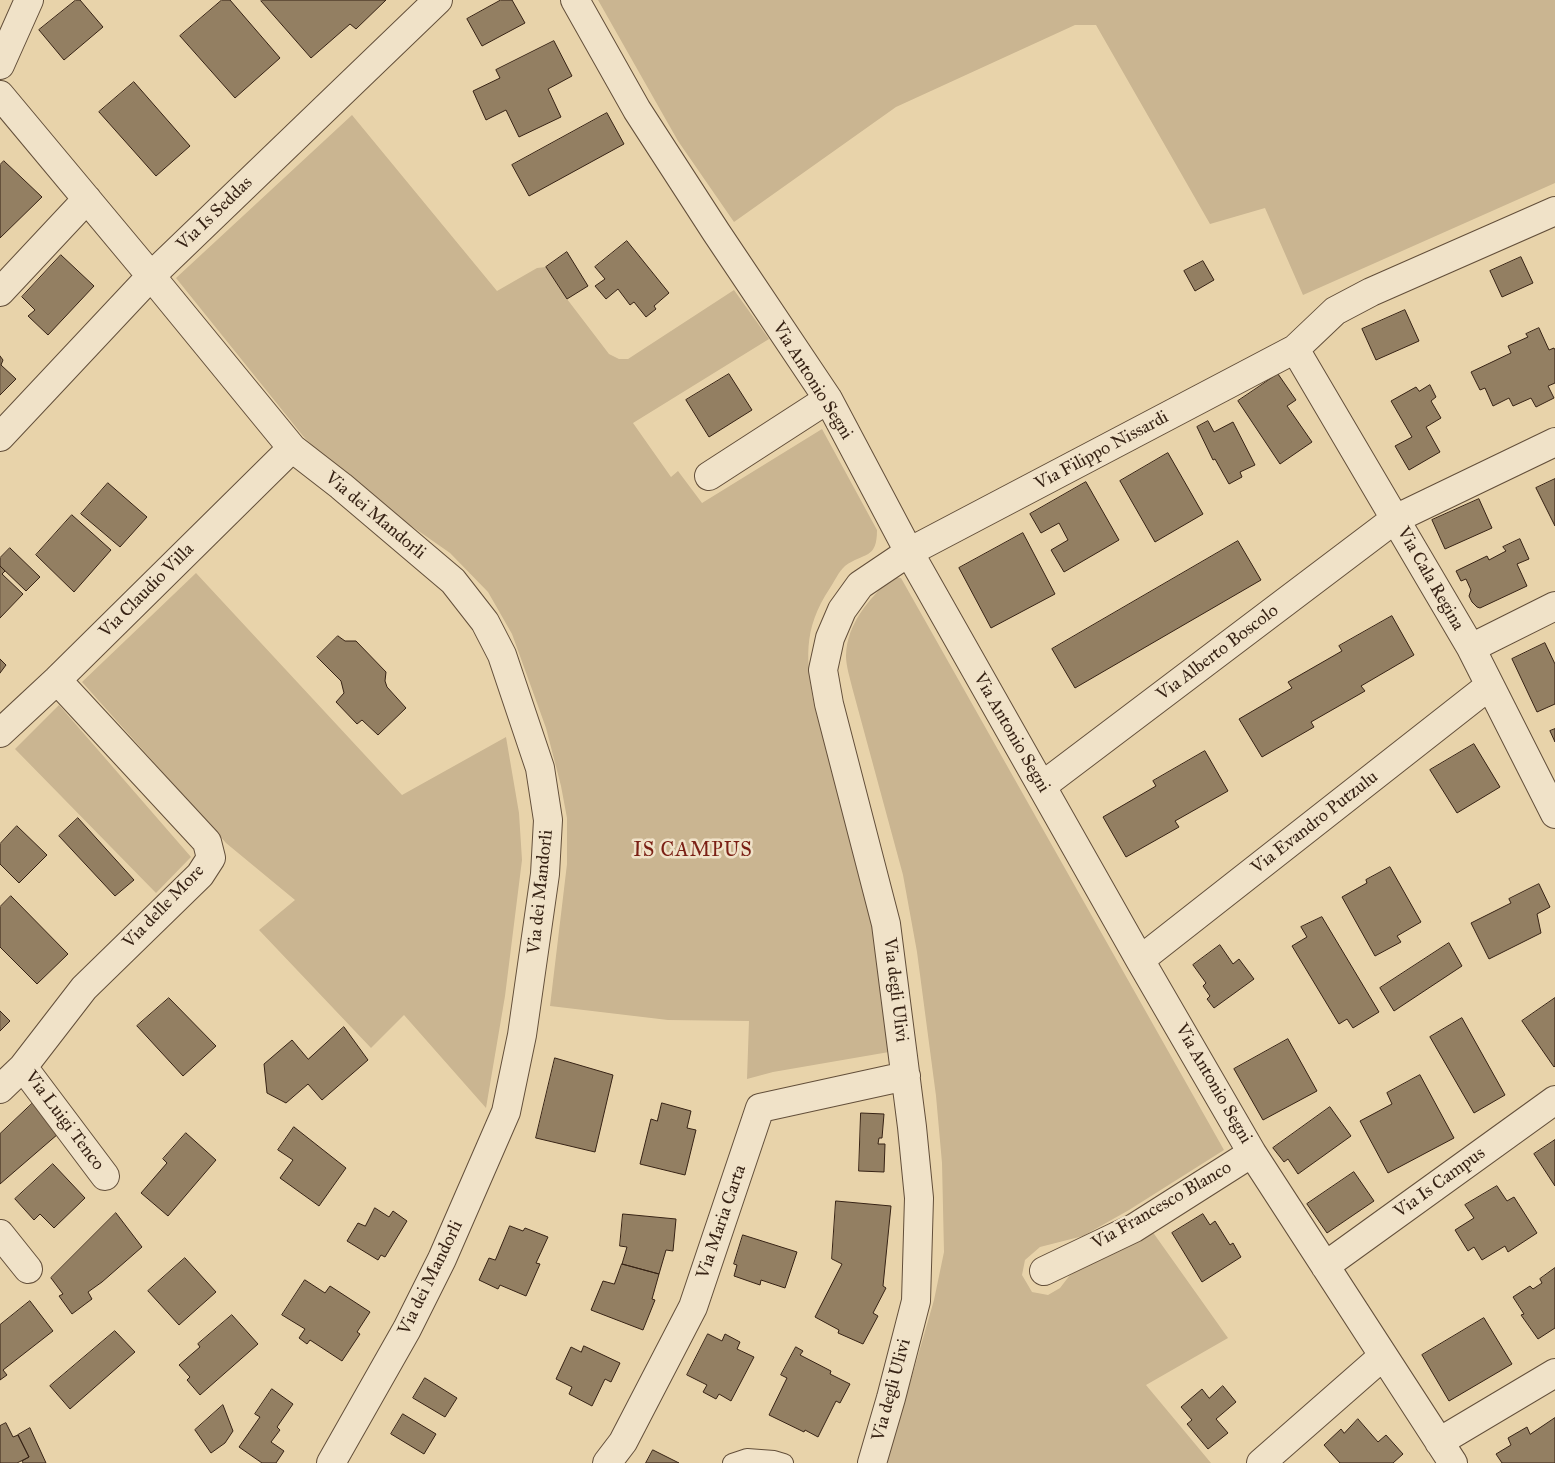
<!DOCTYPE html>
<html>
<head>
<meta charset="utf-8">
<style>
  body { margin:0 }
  canvas { display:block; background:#e8d3aa }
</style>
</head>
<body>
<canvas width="1555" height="1463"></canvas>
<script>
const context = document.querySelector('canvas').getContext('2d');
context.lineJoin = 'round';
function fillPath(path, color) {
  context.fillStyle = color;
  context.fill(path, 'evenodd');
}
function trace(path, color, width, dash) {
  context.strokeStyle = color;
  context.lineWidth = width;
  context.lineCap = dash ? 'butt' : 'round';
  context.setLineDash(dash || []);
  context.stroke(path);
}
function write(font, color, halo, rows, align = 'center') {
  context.font = font + ' "IM FELL Great Primer",serif';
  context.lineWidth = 5;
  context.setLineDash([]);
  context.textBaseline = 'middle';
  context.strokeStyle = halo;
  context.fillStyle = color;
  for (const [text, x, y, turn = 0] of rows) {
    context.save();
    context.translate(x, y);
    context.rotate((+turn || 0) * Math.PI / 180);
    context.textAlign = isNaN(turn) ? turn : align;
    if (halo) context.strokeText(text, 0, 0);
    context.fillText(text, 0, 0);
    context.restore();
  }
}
fillPath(new Path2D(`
  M598,0H1555V183L1303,295L1265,208L1210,224L1096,25H1075L896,107L734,222L678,141Z
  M352,115L497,291L537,268L546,267L567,299L609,354L619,359H628L734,290L769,339L633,423L671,477L678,471L702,503L822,429L877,530C877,560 864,552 845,566C839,571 834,582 830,588C802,630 806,661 815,709L877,942L889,1052L773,1072L747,1079L749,1021L668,1020L550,1006L567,864V818L561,786L546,728L512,634L488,592L450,553L377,502L325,459L303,436L176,278Z
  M196,573L402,795L506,737L519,813L522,860L505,996L486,1108L404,1015L371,1048L259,930L295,900L226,843L82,682Z
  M891,577L901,578L1224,1150L1129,1210L1083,1236L1040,1247L1025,1260L1022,1275L1032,1292L1048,1295L1060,1288L1070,1275L1152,1231L1228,1338L1146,1385L1211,1463H887L934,1300L944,1252L942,1163L936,1096L917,952L903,875L852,687C850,678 846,666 846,656C847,622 869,601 891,577Z
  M59,705L191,857L156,893L15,749Z`), '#cab591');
const building = new Path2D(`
  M76,0H80L103,27L64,60L39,30Z
  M222,0H230L280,58L235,98L180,36Z
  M262,0H386L356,29L350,24L311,58L261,1Z
  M501,0H512L525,23L482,46L467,19Z
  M554,41L572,76L548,89L561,117L519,137L506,110L486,120L473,91L500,78L496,70Z
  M134,82L190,146L156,176L99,112Z
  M607,113L624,144L529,196L512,165Z
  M4,161L42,197L0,238V165Z
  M627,241L669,293L654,306L656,309L646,317L634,302L630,305L618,289L606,299L595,286L605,279L595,267Z
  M567,252L588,286L567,299L546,267Z
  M61,255L94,286L48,335L28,316L35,310L22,297Z
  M1521,257L1533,283L1502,297L1490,271Z
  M1203,261L1214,280L1195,291L1184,271Z
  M1405,310L1419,341L1376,360L1362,329Z
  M1539,328L1549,350L1554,348L1555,350V383L1548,386L1554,398L1536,407L1531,398L1513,406L1509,398L1493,406L1485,388L1480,390L1471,372L1511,353L1508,346L1528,337L1526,334Z
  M0,356L3,360L1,365L16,379L0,395Z
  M729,374L752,410L709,437L686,400Z
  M1278,374L1296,400L1287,406L1312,442L1280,464L1238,401Z
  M1430,385L1436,397L1431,401L1441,418L1426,427L1440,452L1409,470L1395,446L1412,437L1391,401L1416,387L1419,391Z
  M1208,421L1214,432L1233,422L1255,465L1240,472L1242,477L1229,484L1215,459L1213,460L1197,427Z
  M1168,453L1203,514L1155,542L1120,481Z
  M1555,479V526L1536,488Z
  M1086,482L1119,540L1064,572L1051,550L1068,540L1059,523L1041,533L1030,514Z
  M108,483L147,517L120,547L81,514Z
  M1479,499L1492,528L1445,549L1432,520Z
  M72,515L111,550L74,592L36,555Z
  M1023,533L1055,594L991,628L959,568Z
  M1520,539L1529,559L1517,564L1527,586L1480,608L1477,607L1472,602L1469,596L1471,590L1466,579L1461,581L1456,571L1487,556L1489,560L1506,551L1503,547Z
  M1238,541L1261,580L1075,688L1052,649Z
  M10,548L40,577L26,591L0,566V558Z
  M0,566L5,571L2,574L23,594L0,618Z
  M1392,616L1414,655L1361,686L1365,691L1311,722L1314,727L1262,757L1239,719L1292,688L1288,682L1342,651L1339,646Z
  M338,636L345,641H356L386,672L385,681L387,687L406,708L378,735L362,720L357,724L336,702L344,693L341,681L317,657Z
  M1545,643L1555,664V704L1537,712L1512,659Z
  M0,659L6,665L0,673Z
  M1555,729V742L1550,731Z
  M1474,744L1500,787L1457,813L1430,770Z
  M1205,751L1228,791L1175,821L1179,827L1126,857L1103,817L1156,786L1153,781Z
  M78,818L134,880L115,896L59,836Z
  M17,826L47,855L19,883L0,864V844Z
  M1390,867L1421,922L1397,936L1401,942L1375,956L1342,897L1367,883L1366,880Z
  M1539,884L1550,907L1537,914L1541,933L1489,959L1471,923L1511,903L1509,899Z
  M11,896L68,954L37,984L0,947V907Z
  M1322,917L1379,1012L1353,1028L1347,1019L1339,1024L1292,946L1307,937L1301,927Z
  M1449,943L1462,966L1394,1011L1380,988Z
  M1220,945L1233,964L1239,959L1254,979L1214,1008L1207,999L1210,996L1203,986L1206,983L1193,965Z
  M169,998L216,1046L183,1076L137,1026Z
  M1555,998V1066L1554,1067L1522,1021Z
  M0,1011L10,1021L0,1031Z
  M1462,1018L1505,1095L1474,1113L1430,1037Z
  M344,1027L368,1060L322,1100L308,1084L286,1103L267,1093L264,1064L292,1040L308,1059Z
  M1288,1039L1317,1091L1263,1120L1234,1069Z
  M555,1058L613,1075L595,1152L536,1138Z
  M1420,1075L1454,1138L1388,1173L1360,1121L1392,1104L1387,1093Z
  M34,1102L58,1134L0,1184V1134Z
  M662,1103L691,1111L687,1128L696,1130L685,1175L640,1164L651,1119L657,1121Z
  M1330,1107L1351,1136L1298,1174L1288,1159L1284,1162L1273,1148Z
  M861,1113L884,1114L882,1138H879L878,1144H885L884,1172L859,1171Z
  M294,1127L346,1168L319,1206L280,1178L293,1160L278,1150Z
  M186,1133L216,1160L168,1216L141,1193L167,1163L163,1159Z
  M1555,1140V1186L1534,1154Z
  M53,1164L85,1198L54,1228L40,1214L34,1220L15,1199Z
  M1354,1172L1374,1201L1327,1233L1307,1204Z
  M1497,1186L1507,1201L1514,1197L1537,1233L1508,1252L1505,1246L1482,1260L1474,1247L1468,1251L1455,1230L1474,1218L1465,1205Z
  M836,1201L891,1206L883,1286L886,1288L873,1313L878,1316L863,1344L838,1333L839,1330L815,1317L842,1264L832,1259Z
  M375,1208L389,1217L393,1211L407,1221L385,1257L381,1255L378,1260L347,1241L358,1223L365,1226Z
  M116,1213L142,1247L102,1282L88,1292L92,1299L72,1314L59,1296L63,1294L51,1278Z
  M623,1214L676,1219L673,1251L666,1250L659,1274L622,1264L627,1247L620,1246Z
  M1203,1214L1210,1225L1215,1221L1230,1245L1233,1243L1241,1257L1202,1282L1172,1233Z
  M510,1226L523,1231L525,1228L548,1237L536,1263L540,1264L526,1296L500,1285L498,1289L479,1280L489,1258L495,1260Z
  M743,1235L797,1252L785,1288L761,1280L760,1285L734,1276L737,1265L734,1264Z
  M185,1258L216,1292L179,1325L148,1291Z
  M622,1264L659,1274L652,1299L655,1300L643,1330L591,1310L603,1281L614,1284Z
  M1555,1268V1328L1538,1339L1521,1315L1524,1314L1513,1297L1530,1286L1533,1289L1542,1283L1540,1279Z
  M305,1280L325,1293L330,1286L370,1312L357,1332L360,1334L342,1361L310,1340L307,1344L299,1338L305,1329L282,1315Z
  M30,1301L53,1331L3,1370L7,1375L0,1380V1325Z
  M232,1315L258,1344L200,1395L187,1380L190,1377L179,1365L200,1347L198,1344Z
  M1484,1318L1512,1364L1449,1401L1422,1355Z
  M115,1331L135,1352L70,1409L50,1386Z
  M708,1334L722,1341L725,1334L740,1342L737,1349L754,1357L731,1401L719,1394L716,1399L703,1392L707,1385L687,1375Z
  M584,1346L620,1363L611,1382L605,1379L592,1406L569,1394L572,1387L556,1379L571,1347L581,1352Z
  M796,1347L803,1351L800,1355L831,1371L830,1374L850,1384L840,1403L836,1401L818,1437L805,1430L804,1432L769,1415L787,1378L781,1375Z
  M425,1378L457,1398L445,1417L413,1398Z
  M1223,1386L1236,1402L1216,1419L1228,1433L1208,1449L1187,1424L1192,1420L1181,1407L1202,1389L1209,1398Z
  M272,1389L293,1404L277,1427L280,1430L271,1442L284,1451L276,1463H262L239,1447L260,1417L255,1414Z
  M223,1405L233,1431L225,1443L211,1453L195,1430Z
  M403,1414L436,1434L424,1454L391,1434Z
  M1555,1418V1463H1502L1496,1454L1511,1445L1508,1438L1527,1427L1530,1434Z
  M1358,1419L1378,1442L1386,1435L1403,1454L1393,1463H1340L1324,1445L1341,1429L1344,1433Z
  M6,1423L13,1437L18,1435L29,1457L17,1463H0V1426Z
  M30,1428L46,1463H23L22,1461L29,1457L18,1435Z
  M653,1450L679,1463H646Z`);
fillPath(building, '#937f62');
trace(building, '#372315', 1);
const lane = new Path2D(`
  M732,1463L747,1458L774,1460L784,1463`);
const street = new Path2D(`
  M575,0L637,110L716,232L828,399L909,552L1140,960L1252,1153L1453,1463
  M0,65L29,0
  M0,95L151,276L292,448L341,486L453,581L485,622L502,655L540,768L548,820L545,874L522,1035L506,1112L442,1259L407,1329L331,1463
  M0,292L87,199
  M1295,349L1471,648L1555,814
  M0,437L151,276L438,0
  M709,476L828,399
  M1471,648L1555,606
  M0,733L57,680L292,448
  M1042,786L1395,519L1555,442
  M1140,960L1489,686
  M23,1067L105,1176
  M0,1089L23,1067L84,988L200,875L211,858L207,842L57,680
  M0,1234L28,1269
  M1325,1266L1555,1100
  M1044,1271L1134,1228L1252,1153
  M1439,1442L1555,1373
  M607,1463L623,1442L693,1307L760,1108L906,1076
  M872,1463L891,1398L916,1301L919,1198L912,1127L886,924L829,704L823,670L830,638L842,610L860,585L909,552L1295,349L1335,311L1371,292L1555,211
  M1261,1463L1383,1356`);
trace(lane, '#634f3a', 20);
trace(street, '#634f3a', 30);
trace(lane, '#f0e2c8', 18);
trace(street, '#f0e2c8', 28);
write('18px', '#372315', '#f0e2c8', [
  ["Via Is Seddas",215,214,-44],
  ["Via Antonio Segni",812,381,58],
  ["Via Filippo Nissardi",1102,451,-28],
  ["Via dei Mandorli",375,516,40],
  ["Via Cala Regina",1430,579,60],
  ["Via Claudio Villa",147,591,-45],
  ["Via Alberto Boscolo",1218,653,-37],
  ["Via Antonio Segni",1011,733,60],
  ["Via Evandro Putzulu",1315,823,-38],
  ["Via dei Mandorli",541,892,-84],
  ["Via delle More",164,907,-46],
  ["Via degli Ulivi",895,990,83],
  ["Via Antonio Segni",1213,1084,60],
  ["Via Luigi Tenco",64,1121,53],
  ["Via Is Campus",1440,1183,-36],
  ["Via Francesco Blanco",1162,1206,-30],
  ["Via Maria Carta",722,1222,-71],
  ["Via dei Mandorli",431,1278,-64],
  ["Via degli Ulivi",892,1390,-75]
]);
context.letterSpacing = '1px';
write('20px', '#7a1f14', '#f0e2c8', [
  ["IS CAMPUS",693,851]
]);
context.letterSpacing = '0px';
</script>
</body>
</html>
